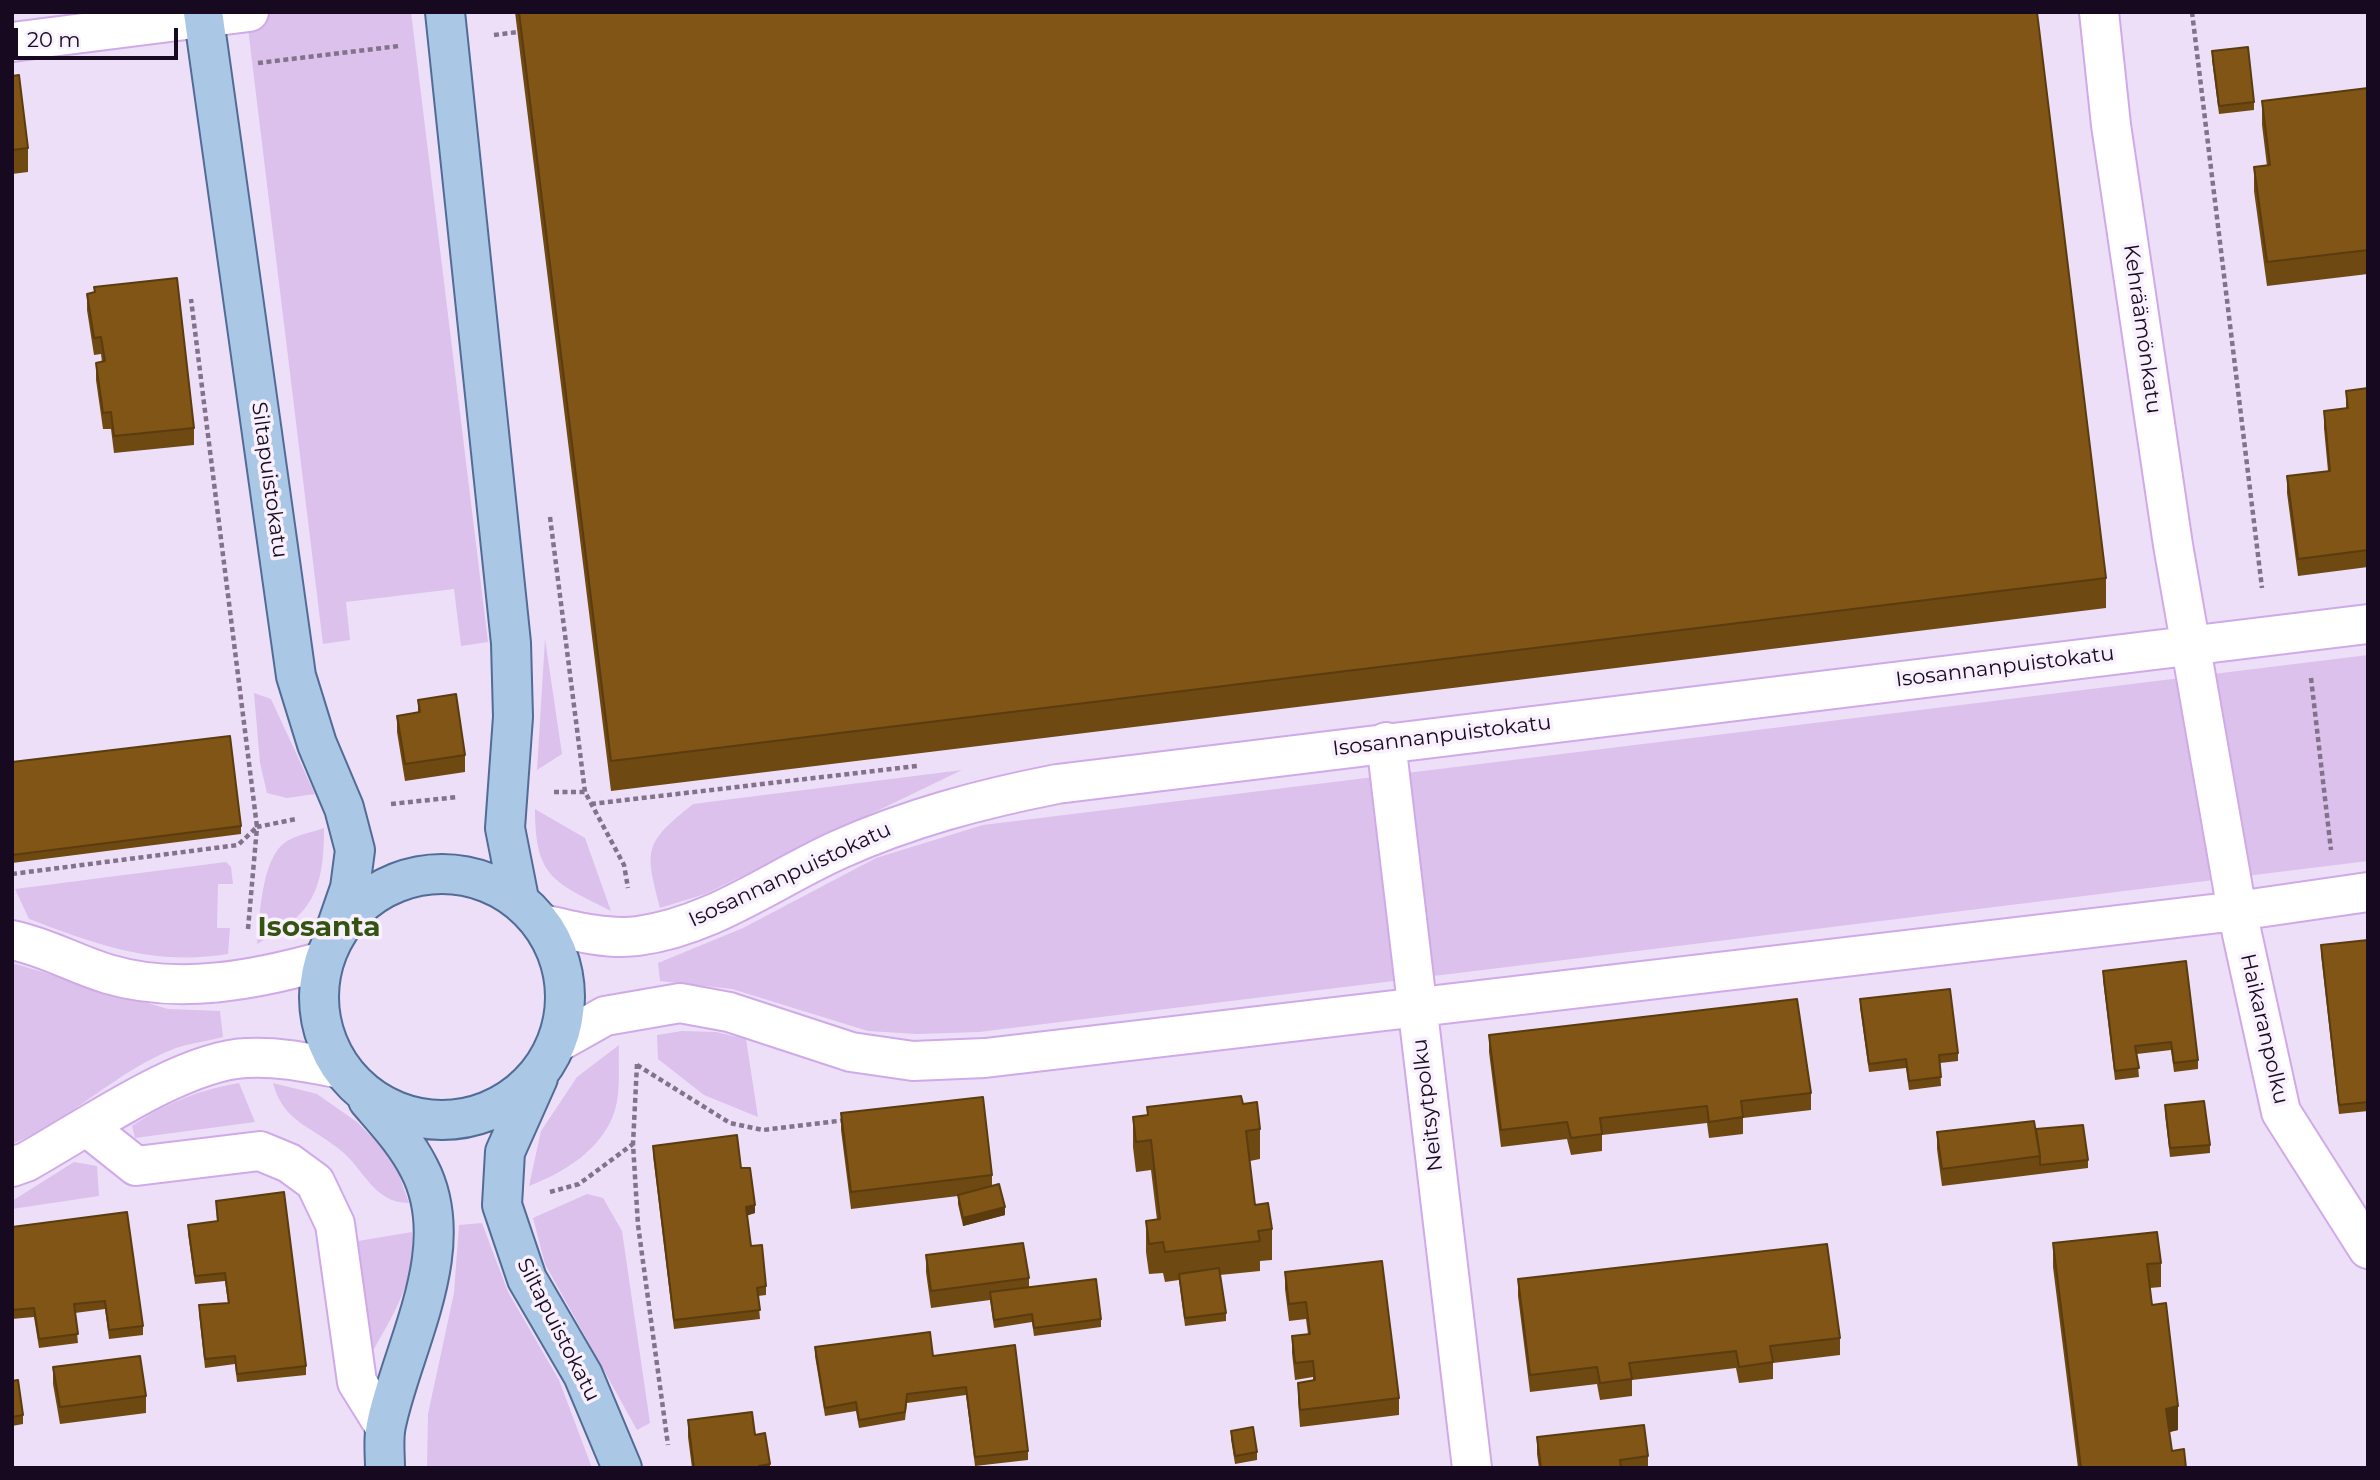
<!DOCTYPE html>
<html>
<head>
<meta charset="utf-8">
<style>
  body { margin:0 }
  #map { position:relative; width:2380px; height:1480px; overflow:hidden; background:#eedff9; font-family:Montserrat,sans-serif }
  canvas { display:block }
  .frame { position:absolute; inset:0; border:14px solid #17091f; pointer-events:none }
  .scale { position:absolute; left:14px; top:28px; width:164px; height:32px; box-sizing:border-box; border:4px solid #17091f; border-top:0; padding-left:9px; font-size:21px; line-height:24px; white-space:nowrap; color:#17091f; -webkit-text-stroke:5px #f8f0fd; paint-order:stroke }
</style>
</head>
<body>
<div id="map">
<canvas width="2380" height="1480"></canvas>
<div class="frame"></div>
<div class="scale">20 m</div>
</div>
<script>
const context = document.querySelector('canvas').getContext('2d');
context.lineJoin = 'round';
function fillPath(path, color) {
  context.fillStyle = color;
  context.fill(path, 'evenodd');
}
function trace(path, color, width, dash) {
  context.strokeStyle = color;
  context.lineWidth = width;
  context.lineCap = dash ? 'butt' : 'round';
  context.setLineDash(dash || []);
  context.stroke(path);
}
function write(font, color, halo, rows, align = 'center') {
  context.font = font + ' Montserrat,sans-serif';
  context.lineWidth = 7;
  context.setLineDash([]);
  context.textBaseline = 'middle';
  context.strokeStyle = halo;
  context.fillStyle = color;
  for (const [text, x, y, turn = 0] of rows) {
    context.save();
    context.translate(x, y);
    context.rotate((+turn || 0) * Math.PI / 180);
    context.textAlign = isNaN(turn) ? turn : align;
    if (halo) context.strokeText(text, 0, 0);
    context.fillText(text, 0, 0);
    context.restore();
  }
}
fillPath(new Path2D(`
  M246,12H411L488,642L461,646L454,589L346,602L350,640L323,644Z
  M545,639L562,754L537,770Z
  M2368,655V861L979,1032L917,1034L868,1031L732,989L660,981L658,963L743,928L876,858L983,825Z
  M254,693L271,699L315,794L287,798L267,793L260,763Z
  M962,770L705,894L660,908C645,849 643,844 693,804Z
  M535,809L585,838L611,911C555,882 535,879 535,809Z
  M324,828C324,890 313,915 257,944C260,916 261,857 287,841C297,835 313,832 324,828Z
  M226,862L231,867L233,884H218L217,928H230L228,954C153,966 98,945 29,919L15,889Z
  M12,963L168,1009L220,1011L223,1037C208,1041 191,1043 176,1048C116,1071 71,1120 12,1144Z
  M682,1031L716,1032L746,1039L758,1117L704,1095L658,1059L657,1035Z
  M619,1045C618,1065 621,1091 615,1110C603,1149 565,1172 529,1186L541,1131L577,1077Z
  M239,1083L255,1122L135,1138L132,1126C167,1103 198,1090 239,1083Z
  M273,1083L317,1094L357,1122L393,1158L409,1203C373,1203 364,1168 339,1149C311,1126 283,1122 273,1083Z
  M74,1162L97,1166L99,1196L12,1209V1201Z
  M587,1194L603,1198L622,1231L650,1423L637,1430L545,1264L533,1218Z
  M482,1223L508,1292L559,1380L592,1468H427L428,1414L454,1293L459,1225Z
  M412,1232C414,1284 397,1307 373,1351L358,1241Z`), '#dbc1ec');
const minor = new Path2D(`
  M2099,12L2111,125L2173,545L2237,911L2281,1112L2368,1249
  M12,42L249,12
  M1386,742L1472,1468
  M543,924C573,931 608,940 638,936C712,926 772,880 838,850C909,818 981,799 1057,784L2368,624
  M12,940C46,947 75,964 108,974C178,995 255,980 323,961
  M557,1043L605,1016L680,1003L729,1012L851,1052L913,1061L985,1058L2237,911L2368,892
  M87,1127L136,1166L260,1151L289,1163L315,1182L335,1224L357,1382L385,1427
  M12,1167L26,1162C84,1130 181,1061 246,1058C278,1056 310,1063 341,1069`);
const major = new Path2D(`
  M203,12L296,676L317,744L344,808L355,850L350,888L333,937
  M445,12L511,643L513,717L505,828L519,899
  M319 997a123 123 0 1 1 246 0a123 123 0 1 1-246 0Z
  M538,1078L505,1152L502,1205L527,1279L583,1375L622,1468
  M368,1100C386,1121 406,1142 419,1168C461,1248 402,1347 386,1425C383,1438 385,1454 385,1468`);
trace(minor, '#d0aae8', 42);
trace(major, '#526c96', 42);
trace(new Path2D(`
  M2192,12L2262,588
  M494,35L518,32
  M258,63L399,46
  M550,517L585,792L624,865L628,888
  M2311,678L2331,850
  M554,792H585
  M391,804L458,797
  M591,804L917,766
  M12,874L238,845L257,827L191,299
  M248,929L257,827L296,819
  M637,1064L633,1144L638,1225L668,1445
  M637,1065L730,1123L763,1130L846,1120
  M550,1192L579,1184L633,1144`), '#82738b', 4.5, [5, 3.5]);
trace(minor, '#fff', 38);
trace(major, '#aac7e6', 38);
fillPath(new Path2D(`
  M515,12H2037L2106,578V608L611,791Z
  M2212,51L2254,102V110L2219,114L2212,60Z
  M12,76L28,148V172L12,174Z
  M2368,88V274L2267,286L2254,191V167L2267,166L2262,125V101Z
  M94,287L194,428V445L114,453L111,429H103L96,380V363L102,362L101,354L94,355L87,310V294L94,293Z
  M2368,388V567L2298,576L2287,493V476L2328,471L2324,428V411L2346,408V391Z
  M418,700L465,755V772L405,781L397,732V716L418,713Z
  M12,762L241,826V834L12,863Z
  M2368,940V1111L2339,1114L2321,954V945Z
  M2103,971L2198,1060V1069L2174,1072L2171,1050L2137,1054L2139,1077L2115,1080L2103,980Z
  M1860,999L1958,1053V1061L1940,1063L1941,1086L1909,1090L1906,1068L1869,1072L1860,1007Z
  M1489,1035L1811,1093V1110L1743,1118V1134L1709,1138L1707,1123L1602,1135V1151L1571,1155L1567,1139L1501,1147L1489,1052Z
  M1243,1104L1260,1129V1159L1250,1161L1255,1205L1272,1229V1260L1260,1261V1271L1220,1275L1226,1313V1321L1185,1326L1179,1280L1165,1282L1163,1273L1149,1274L1146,1252V1221L1157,1220L1151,1170L1136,1172L1133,1147V1117L1147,1115V1107Z
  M2165,1105L2210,1145V1153L2170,1157L2165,1114Z
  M841,1113L992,1175V1186L1005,1215L963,1226L958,1204V1196L851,1209L841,1130Z
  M2036,1129L2088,1160V1168L1942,1186L1937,1149V1132Z
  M653,1146L741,1168L755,1213L747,1215L751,1246L766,1286V1295L758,1296L760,1319L674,1329L653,1155Z
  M216,1201L306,1366V1375L237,1382L235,1364L205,1368L199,1313V1305L228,1303L225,1281L195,1284L188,1233V1225L217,1222Z
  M12,1227L143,1326V1335L109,1339L105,1309L75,1313L78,1343L39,1348L34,1317L12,1319Z
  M2053,1243L2161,1263V1287L2150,1288L2152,1305L2178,1430L2169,1432L2172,1451L2186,1468H2078L2053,1267Z
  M926,1255L1029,1278V1287L1101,1319V1327L1034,1336L1032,1322L994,1328L990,1300L931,1308L926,1272Z
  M1285,1272L1399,1398V1415L1300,1427L1298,1400V1383L1313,1380V1377L1295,1380L1292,1353V1336L1308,1334L1306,1319L1289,1321L1285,1289Z
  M1518,1279L1840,1338V1355L1773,1363V1379L1739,1383L1736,1368L1632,1380V1396L1600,1400L1597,1384L1530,1392L1518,1296Z
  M1015,1345L1028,1451V1460L975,1466L966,1395L907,1403L905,1420L859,1428L856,1411L825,1416L815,1356V1347L933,1356Z
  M53,1367L146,1396V1413L60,1424L53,1384Z
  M12,1381L23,1415V1424L12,1426Z
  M688,1420L755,1435L770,1464V1468H692L688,1437Z
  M1231,1431L1257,1452V1460L1235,1464L1231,1439Z
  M1537,1437L1648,1456V1468H1539L1537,1454Z`), '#6e4912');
fillPath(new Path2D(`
  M755,1205V1213L746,1216V1207Z
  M1005,1207V1215L963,1226V1218Z
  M2178,1406V1430L2166,1433V1409Z`), '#5a3c0f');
const building = new Path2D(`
  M519,12H2037L2106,578L611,761Z
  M2248,47L2254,102L2219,106L2212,51Z
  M19,75L28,148L12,150V76Z
  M2368,88V250L2267,262L2254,167L2270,165L2262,101Z
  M177,278L194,428L114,436L111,412L103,413L96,363L105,361L101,337L94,338L87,294L95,292L94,287Z
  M2368,388V550L2298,559L2287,476L2330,471L2324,411L2348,408L2346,391Z
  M456,694L465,755L405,764L397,716L420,712L418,700Z
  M230,736L241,826L12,855V762Z
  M2368,940V1102L2339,1105L2321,945Z
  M2186,961L2198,1060L2174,1063L2171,1042L2135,1046L2139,1068L2115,1071L2103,971Z
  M1950,989L1958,1053L1939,1055L1941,1077L1909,1081L1906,1059L1869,1064L1860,999Z
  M1797,999L1811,1093L1741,1101L1743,1117L1709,1122L1707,1106L1600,1118L1602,1134L1571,1138L1567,1122L1501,1130L1489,1035Z
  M1241,1096L1243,1104L1257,1102L1260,1129L1246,1131L1255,1205L1268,1203L1272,1229L1258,1231L1260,1241L1165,1252L1163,1242L1149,1244L1146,1221L1160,1219L1151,1140L1136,1142L1133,1117L1148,1115L1147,1107Z
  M983,1097L992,1175L851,1192L841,1113Z
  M2204,1101L2210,1145L2170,1148L2165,1105Z
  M2034,1121L2040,1156L1942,1169L1937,1132Z
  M2083,1125L2088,1160L2040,1165V1156L2036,1129Z
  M737,1135L741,1168H750L755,1205L746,1207L751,1246L762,1245L766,1286L757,1288L760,1310L674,1320L653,1146Z
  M999,1184L1005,1207L963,1218L958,1195Z
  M284,1192L306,1366L237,1374L235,1356L205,1359L199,1305L229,1303L225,1273L195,1276L188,1225L218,1221L216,1201Z
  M127,1212L143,1326L109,1330L105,1301L74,1304L78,1334L39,1339L34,1308L12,1310V1227Z
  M2157,1232L2161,1263L2147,1264L2152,1305L2166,1303L2178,1406L2166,1409L2172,1451L2184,1449L2186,1468H2081L2053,1243Z
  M1023,1243L1029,1278L931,1291L926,1255Z
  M1827,1244L1840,1338L1770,1346L1773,1362L1739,1367L1736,1351L1629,1363L1632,1379L1600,1383L1597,1367L1530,1375L1518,1279Z
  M1382,1261L1399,1398L1300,1410L1298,1383L1315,1380L1313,1361L1295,1363L1292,1336L1310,1334L1306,1302L1289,1304L1285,1272Z
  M1219,1268L1226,1313L1185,1318L1179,1274Z
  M1096,1279L1101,1319L1034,1328L1032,1314L994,1320L990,1292Z
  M930,1332L933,1356L1015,1345L1028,1451L975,1457L966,1387L907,1394L905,1412L859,1420L856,1402L825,1408L815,1347Z
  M140,1356L146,1396L60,1407L53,1367Z
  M18,1380L23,1415L12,1417V1381Z
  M752,1412L755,1435L765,1433L770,1464L759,1466V1468H694L688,1420Z
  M1644,1425L1648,1456L1620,1460L1621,1468H1541L1537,1437Z
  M1253,1427L1257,1452L1235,1456L1231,1431Z`);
fillPath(building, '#805515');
trace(building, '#5a3c0f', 2);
write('21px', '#17091f', '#f8f0fd', [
  ["Kehräämönkatu",2142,329,82],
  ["Siltapuistokatu",269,480,82],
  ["Isosannanpuistokatu",2005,667,-7],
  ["Isosannanpuistokatu",1442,736,-7],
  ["Isosannanpuistokatu",790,875,-25],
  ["Haikaranpolku",2264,1029,77],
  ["Neitsytpolku",1428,1105,-97],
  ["Siltapuistokatu",558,1330,63]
]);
write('bold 28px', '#345310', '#f8f0fd', [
  ["Isosanta",319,928]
]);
</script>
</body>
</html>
